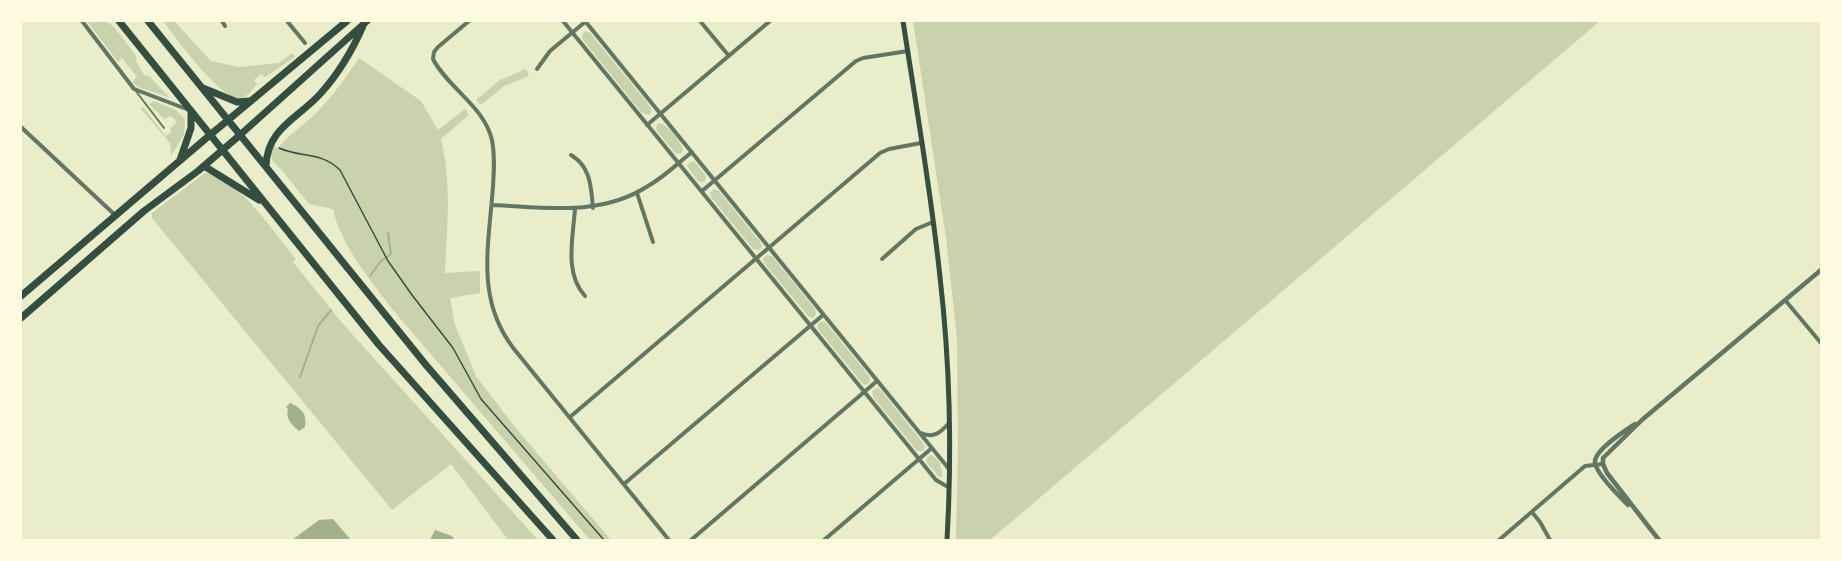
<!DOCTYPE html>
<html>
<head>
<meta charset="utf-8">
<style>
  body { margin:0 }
  #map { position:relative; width:1842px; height:561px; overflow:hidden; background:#e9edc9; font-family:Mulish,sans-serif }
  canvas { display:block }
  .frame { position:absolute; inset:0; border:22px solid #fefae0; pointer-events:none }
</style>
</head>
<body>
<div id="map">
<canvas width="1842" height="561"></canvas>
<div class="frame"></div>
</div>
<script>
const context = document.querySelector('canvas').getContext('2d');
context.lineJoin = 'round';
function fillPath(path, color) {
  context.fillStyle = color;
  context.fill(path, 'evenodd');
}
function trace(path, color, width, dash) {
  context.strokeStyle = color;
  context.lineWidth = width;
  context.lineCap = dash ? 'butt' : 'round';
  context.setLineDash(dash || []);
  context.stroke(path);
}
fillPath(new Path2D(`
  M87,21H105L113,26L135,54L137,63L144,75L149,76L170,98L138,87L132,82L137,77L122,58L118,62Z
  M163,21H174L211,61L239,67L279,63L292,53L295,57L265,77L261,74L254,80L257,84C253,89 247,98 239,98C219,98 176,38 163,21Z
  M913,21H1600L990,540H956L958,451L957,338L946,238Z
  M585,31L590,33L650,106L652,111L649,115L642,113L583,40L582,35Z
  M359,58L421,101L438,130L465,109L469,115L441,139C452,185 447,226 445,273L480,271V293L450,298L455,325L476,376L514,426L611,540H590L392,309C370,279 341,246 333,209L309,204L281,169L273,162L271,154L272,146L278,148C290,133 306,124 319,110C334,94 347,76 359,58Z
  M526,69L529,76L504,86L481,105L476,100L500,80Z
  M154,101L176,110L185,119L184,135L171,156L170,143L141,109L143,107L166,136L171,132L170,129L177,122L171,116L164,119L149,104Z
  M658,123C667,123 682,142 683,151L681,154L675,153L657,131L656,127Z
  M690,162H695L706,176L705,181L699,182L687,166Z
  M205,173C235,173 277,237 296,259L293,262L343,324L538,540H508L451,464L392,510L152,218V213Z
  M714,189L719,191L761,243L762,246L760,250L753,249L711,197L710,193Z
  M766,255L772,256L815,309L816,313L815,316L812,318L808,316L764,263L763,259Z
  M822,321L826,323L870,377L869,383L866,385L862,383L818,329V324Z
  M877,388L881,390L923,443L925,447L923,451H917L873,397L872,391Z
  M930,455C939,457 942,466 942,475L940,478L927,463L926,459Z`), '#cad2ad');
fillPath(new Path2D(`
  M290,403C300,407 308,414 305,427L299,431C292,425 285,419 288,409L286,407Z
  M333,519L351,540H292L319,520Z
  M435,530L452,536L455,540H430Z`), '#a3b18a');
trace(new Path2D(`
  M370,276L380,262L391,254L388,233
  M300,377L318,326L331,310`), '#a3b18a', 2);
trace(new Path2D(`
  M279,148C301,158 320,151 340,170L388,261L412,295L453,348L481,399L604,540`), '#344e41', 1.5);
trace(new Path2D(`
  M135,90L164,128`), '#617663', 2);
trace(new Path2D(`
  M82,21L134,89L189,110
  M222,21L225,26
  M287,21L305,43
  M469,21L438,47L434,52L433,59C448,88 484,106 492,140C495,155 494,170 493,186C489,245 475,299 514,349L669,540
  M563,21L936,480L948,487
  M585,21L949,469
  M700,21L729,56
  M537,69L550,51L585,22
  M647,125L770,21
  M21,127L115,215
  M571,155C591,167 591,187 593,208
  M702,191L856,61L863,58L908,51
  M637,193L653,242
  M492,205C546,207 600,217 648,186C664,177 677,164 692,152
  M575,209C573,238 564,273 585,296
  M882,259L916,229L933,222
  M1785,300L1821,343
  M570,417L880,153L889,149L921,143
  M921,433C934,439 941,432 949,423
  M624,484L823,315
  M1532,512L1540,522L1550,540
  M691,540L877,381
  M824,540L932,448
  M1499,540L1585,466L1603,464`), '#617663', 4);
trace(new Path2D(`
  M1628,505C1619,496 1597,475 1595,463C1593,451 1626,430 1635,424
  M1659,540L1607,473L1603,464V458L1643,419L1821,270`), '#617663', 4.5);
trace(new Path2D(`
  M903,21C916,106 931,191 940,277C950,364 952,453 947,540`), '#344e41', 5);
trace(new Path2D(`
  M119,21L379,345L553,540
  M148,21L426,365L577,540
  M203,88L237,102L249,101
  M180,160L191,128V112
  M204,166L259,200
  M266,166C267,128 299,118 321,93C339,73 352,51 363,26
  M21,296L210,135L347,21
  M21,318L144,211L198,171L240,135L367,21`), '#344e41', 7);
</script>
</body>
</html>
